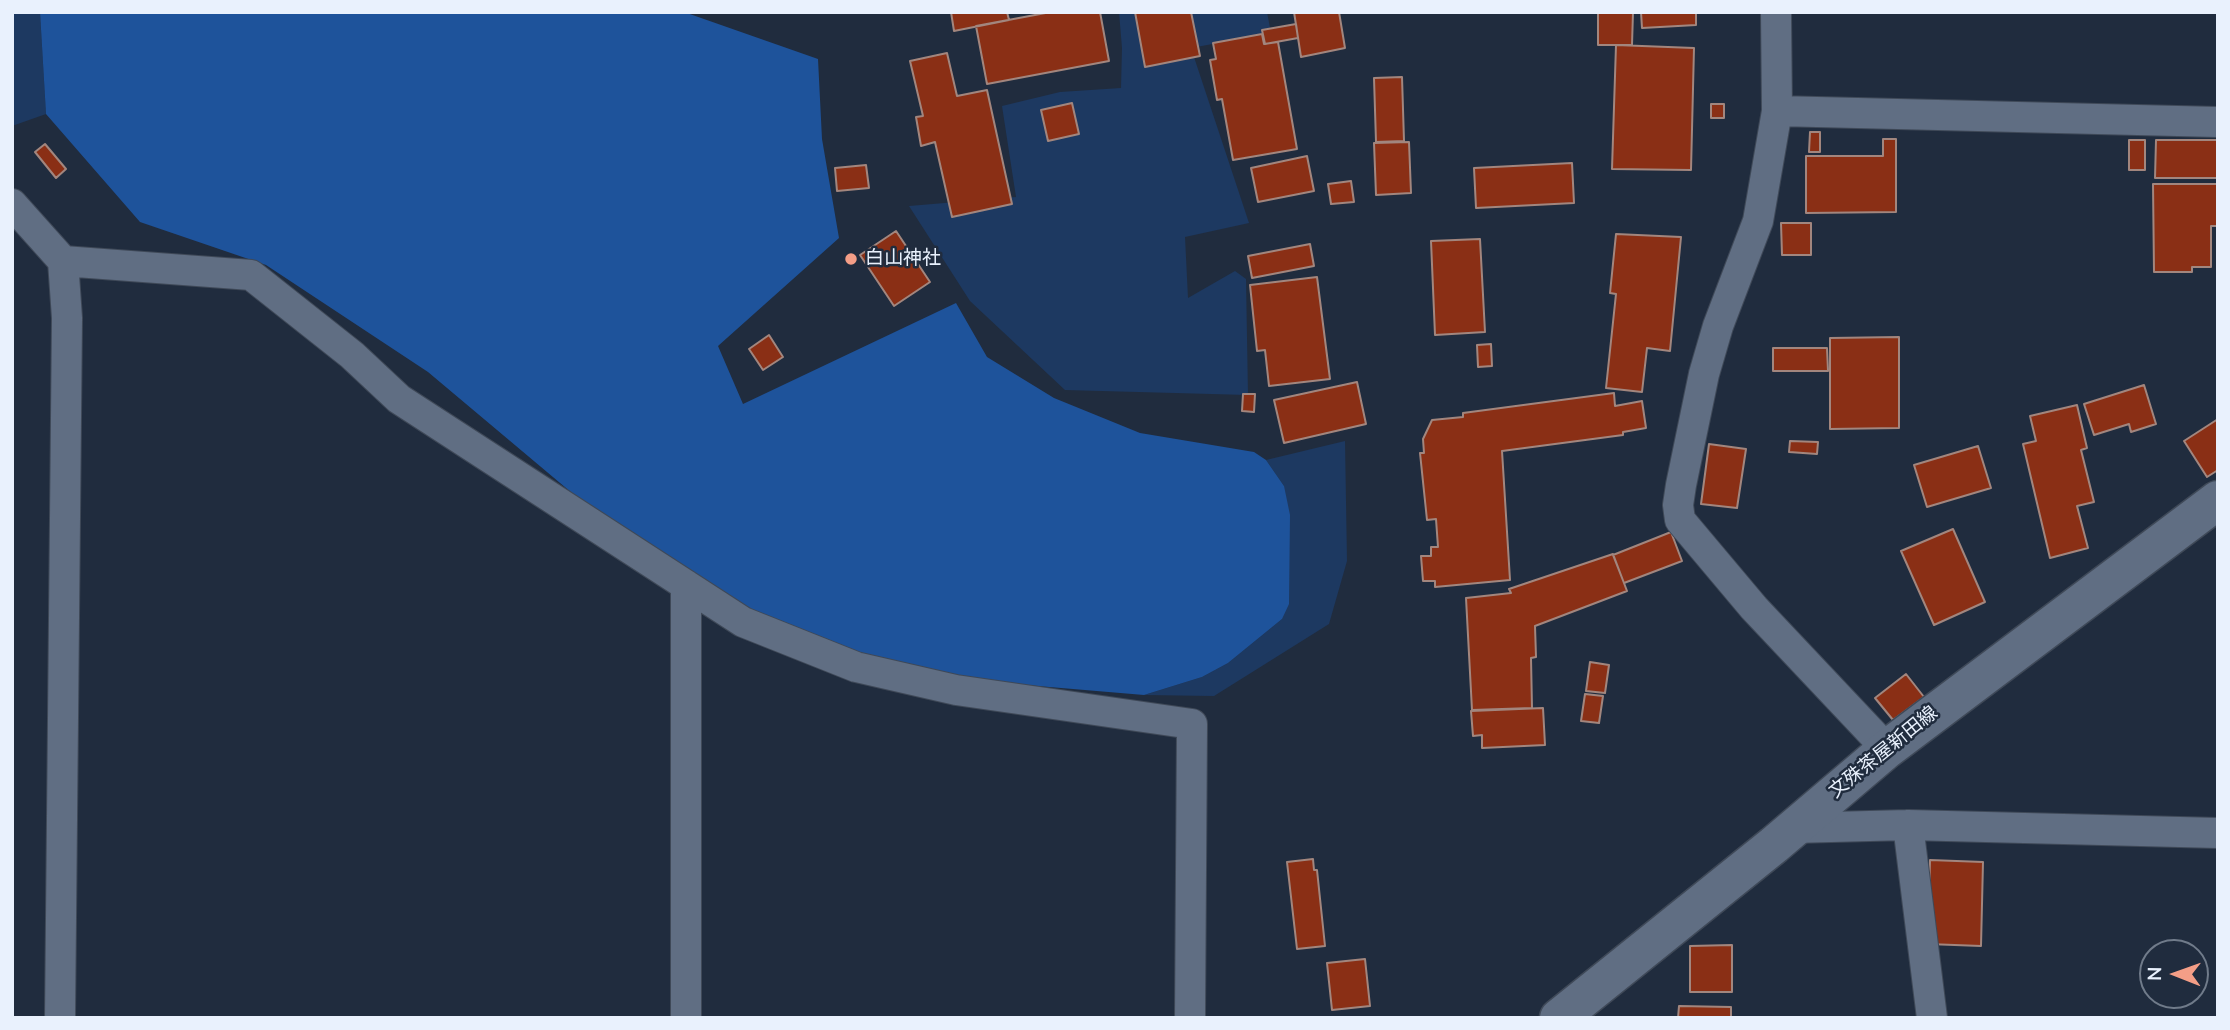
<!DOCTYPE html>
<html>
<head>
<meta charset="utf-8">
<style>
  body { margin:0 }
  #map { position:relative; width:2230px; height:1030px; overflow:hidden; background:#202c3e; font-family:"Nunito Sans",sans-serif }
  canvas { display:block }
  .frame { position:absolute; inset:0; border:14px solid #e9f1fd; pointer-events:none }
  .north { position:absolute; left:2139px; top:939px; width:70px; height:70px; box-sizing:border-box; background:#202c3e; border:2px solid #707b8a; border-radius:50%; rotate:271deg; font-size:19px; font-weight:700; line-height:28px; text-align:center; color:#e9f1fd }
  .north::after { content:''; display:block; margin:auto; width:24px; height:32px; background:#f49e87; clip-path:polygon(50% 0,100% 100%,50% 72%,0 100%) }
</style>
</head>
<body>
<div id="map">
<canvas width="2230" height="1030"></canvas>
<div class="frame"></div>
<div class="north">N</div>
</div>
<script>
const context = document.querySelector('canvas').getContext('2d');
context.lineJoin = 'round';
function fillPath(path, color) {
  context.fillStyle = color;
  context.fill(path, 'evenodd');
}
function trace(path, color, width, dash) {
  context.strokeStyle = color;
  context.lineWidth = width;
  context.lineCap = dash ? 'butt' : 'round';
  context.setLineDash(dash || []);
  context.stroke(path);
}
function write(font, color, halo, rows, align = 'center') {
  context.font = font + ' "Nunito Sans","Noto Sans JP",sans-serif';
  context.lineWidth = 5;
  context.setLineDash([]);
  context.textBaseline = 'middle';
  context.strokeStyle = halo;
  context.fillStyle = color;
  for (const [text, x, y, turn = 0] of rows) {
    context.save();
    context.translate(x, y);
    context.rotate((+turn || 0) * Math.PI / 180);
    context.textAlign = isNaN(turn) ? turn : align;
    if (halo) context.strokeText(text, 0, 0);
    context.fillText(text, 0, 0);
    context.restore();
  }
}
fillPath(new Path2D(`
  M12,12H40L46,114L12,126Z
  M1119,12H1267L1271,33L1191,48L1249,223L1185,237L1188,298L1235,271L1246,279L1248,395L1065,390L970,301L909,206L1016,197L1002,106L1060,92L1121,88L1122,48Z
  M1345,441L1347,561L1329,624L1214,696L1144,695L1202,677L1228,663L1282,619L1284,486L1266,460Z`), '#1d3961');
fillPath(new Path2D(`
  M40,12H684L818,59L822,139L839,238L718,346L743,404L956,303L987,357L1054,398L1140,433L1254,452L1266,460L1284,486L1290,515L1289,604L1282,619L1228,663L1202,677L1144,695L990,682L844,650L741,605L616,530L428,372L266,265L140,222L46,114Z`), '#1e539b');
const building = new Path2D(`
  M951,12H1007L1009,20L954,31Z
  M1051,12H1100L1109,61L987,84L976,26Z
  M1135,12H1191L1200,56L1145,67Z
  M1294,12H1339L1345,48L1301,57Z
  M1598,12H1633L1632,45H1598Z
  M1641,12H1696V25L1642,28Z
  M1296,24L1298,38L1265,44L1262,30Z
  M1262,34L1264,44L1278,42L1297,149L1233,160L1222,99L1217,100L1210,60L1216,59L1213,43Z
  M1616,45L1694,48L1691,170L1612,169Z
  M947,53L957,96L987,90L1012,204L952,217L935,142L921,146L916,117L923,116L910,61Z
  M1402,77L1404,141L1376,142L1374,78Z
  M1072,103L1079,134L1048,141L1041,110Z
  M1711,104H1724V118H1711Z
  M1810,132H1820V152H1809Z
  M1883,139H1896V212L1806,213V156H1883Z
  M2129,140H2145V170H2129Z
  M2156,140H2218V178H2155Z
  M1409,142L1411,193L1376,195L1374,143Z
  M45,144L66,169L56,178L35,152Z
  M1307,156L1314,191L1258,202L1251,168Z
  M1572,163L1574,203L1476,208L1474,168Z
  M866,165L869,188L837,191L835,168Z
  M1351,181L1354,202L1331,204L1328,184Z
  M2153,184H2218V226H2211V267H2192V272H2154Z
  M1781,223H1811V255H1782Z
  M896,231L930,282L894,306L860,255Z
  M1616,234L1681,237L1670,351L1647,348L1642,392L1606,388L1616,294L1610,293Z
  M1480,239L1485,332L1435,335L1431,241Z
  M1310,244L1314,266L1252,278L1248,256Z
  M1317,277L1330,379L1269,386L1265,350L1257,351L1250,285Z
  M769,335L783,357L763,370L749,349Z
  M1899,337V428L1830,429V338Z
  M1491,344L1492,366L1478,367L1477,345Z
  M1773,348H1827L1828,371H1773Z
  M1357,382L1366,424L1284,443L1274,400Z
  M2144,385L2156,424L2131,432L2129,424L2094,435L2084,404Z
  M1614,393L1615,406L1642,401L1646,428L1623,432V435L1502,451L1510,580L1435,587V581H1423L1421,556H1431V547H1438L1436,519L1427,520L1420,453H1424L1423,439L1432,420L1463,417V413Z
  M1243,394H1255L1254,412L1242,411Z
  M2077,405L2087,448L2081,450L2094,502L2077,506L2088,548L2050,558L2023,444L2036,441L2030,416Z
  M2218,419V470L2207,477L2184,441Z
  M1790,441L1818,442L1817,454L1789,452Z
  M1709,444L1746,449L1737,508L1701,504Z
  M1978,446L1991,488L1927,507L1914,465Z
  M1953,529L1985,602L1934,625L1901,551Z
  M1671,532L1682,561L1624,583L1613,555Z
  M1613,554L1627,591L1535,626L1536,657L1531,658L1532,708L1472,710L1466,598L1511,593L1509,589Z
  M1590,662L1609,665L1605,693L1586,691Z
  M1906,674L1924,697L1893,720L1875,698Z
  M1585,694L1603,696L1599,723L1581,721Z
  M1543,708L1545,745L1482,748V735L1473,736L1471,711Z
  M1313,859L1314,870H1317L1325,946L1297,949L1287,862Z
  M1930,860L1983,862L1981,946L1928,944Z
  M1732,945V992H1690V946Z
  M1365,959L1370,1006L1332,1010L1327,963Z
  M1679,1006L1731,1007V1018H1678Z`);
fillPath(building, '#8a2f15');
trace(building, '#a2867e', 2);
const minor = new Path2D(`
  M1776,12L1777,111L1758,221L1718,326L1704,374L1681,485L1678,505L1680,520L1754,608L1887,749
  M1777,111L2218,122
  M12,204L63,261L67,318L60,1018
  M63,261L251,275L352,355L399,399L743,622L856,667L956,690L1192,724L1190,1018
  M1908,825L1932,1018
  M1793,828L1908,825L2218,833
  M686,1018V585`);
const secondary = new Path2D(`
  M1559,1018L1774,845L1887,749L2218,500`);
trace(minor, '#3f4958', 32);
trace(secondary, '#3f4958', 41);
trace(minor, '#606e83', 30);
trace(secondary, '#606e83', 38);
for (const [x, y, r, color] of [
  [851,259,7,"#f49e87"]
]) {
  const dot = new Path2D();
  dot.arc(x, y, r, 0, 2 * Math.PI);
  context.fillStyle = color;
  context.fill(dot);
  trace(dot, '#202c3e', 2.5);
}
write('19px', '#e9f1fd', '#202c3e', [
  ["白山神社",865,259]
], 'left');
write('19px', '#e9f1fd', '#202c3e', [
  ["文殊茶屋新田線",1884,753,-39]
]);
</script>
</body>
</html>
